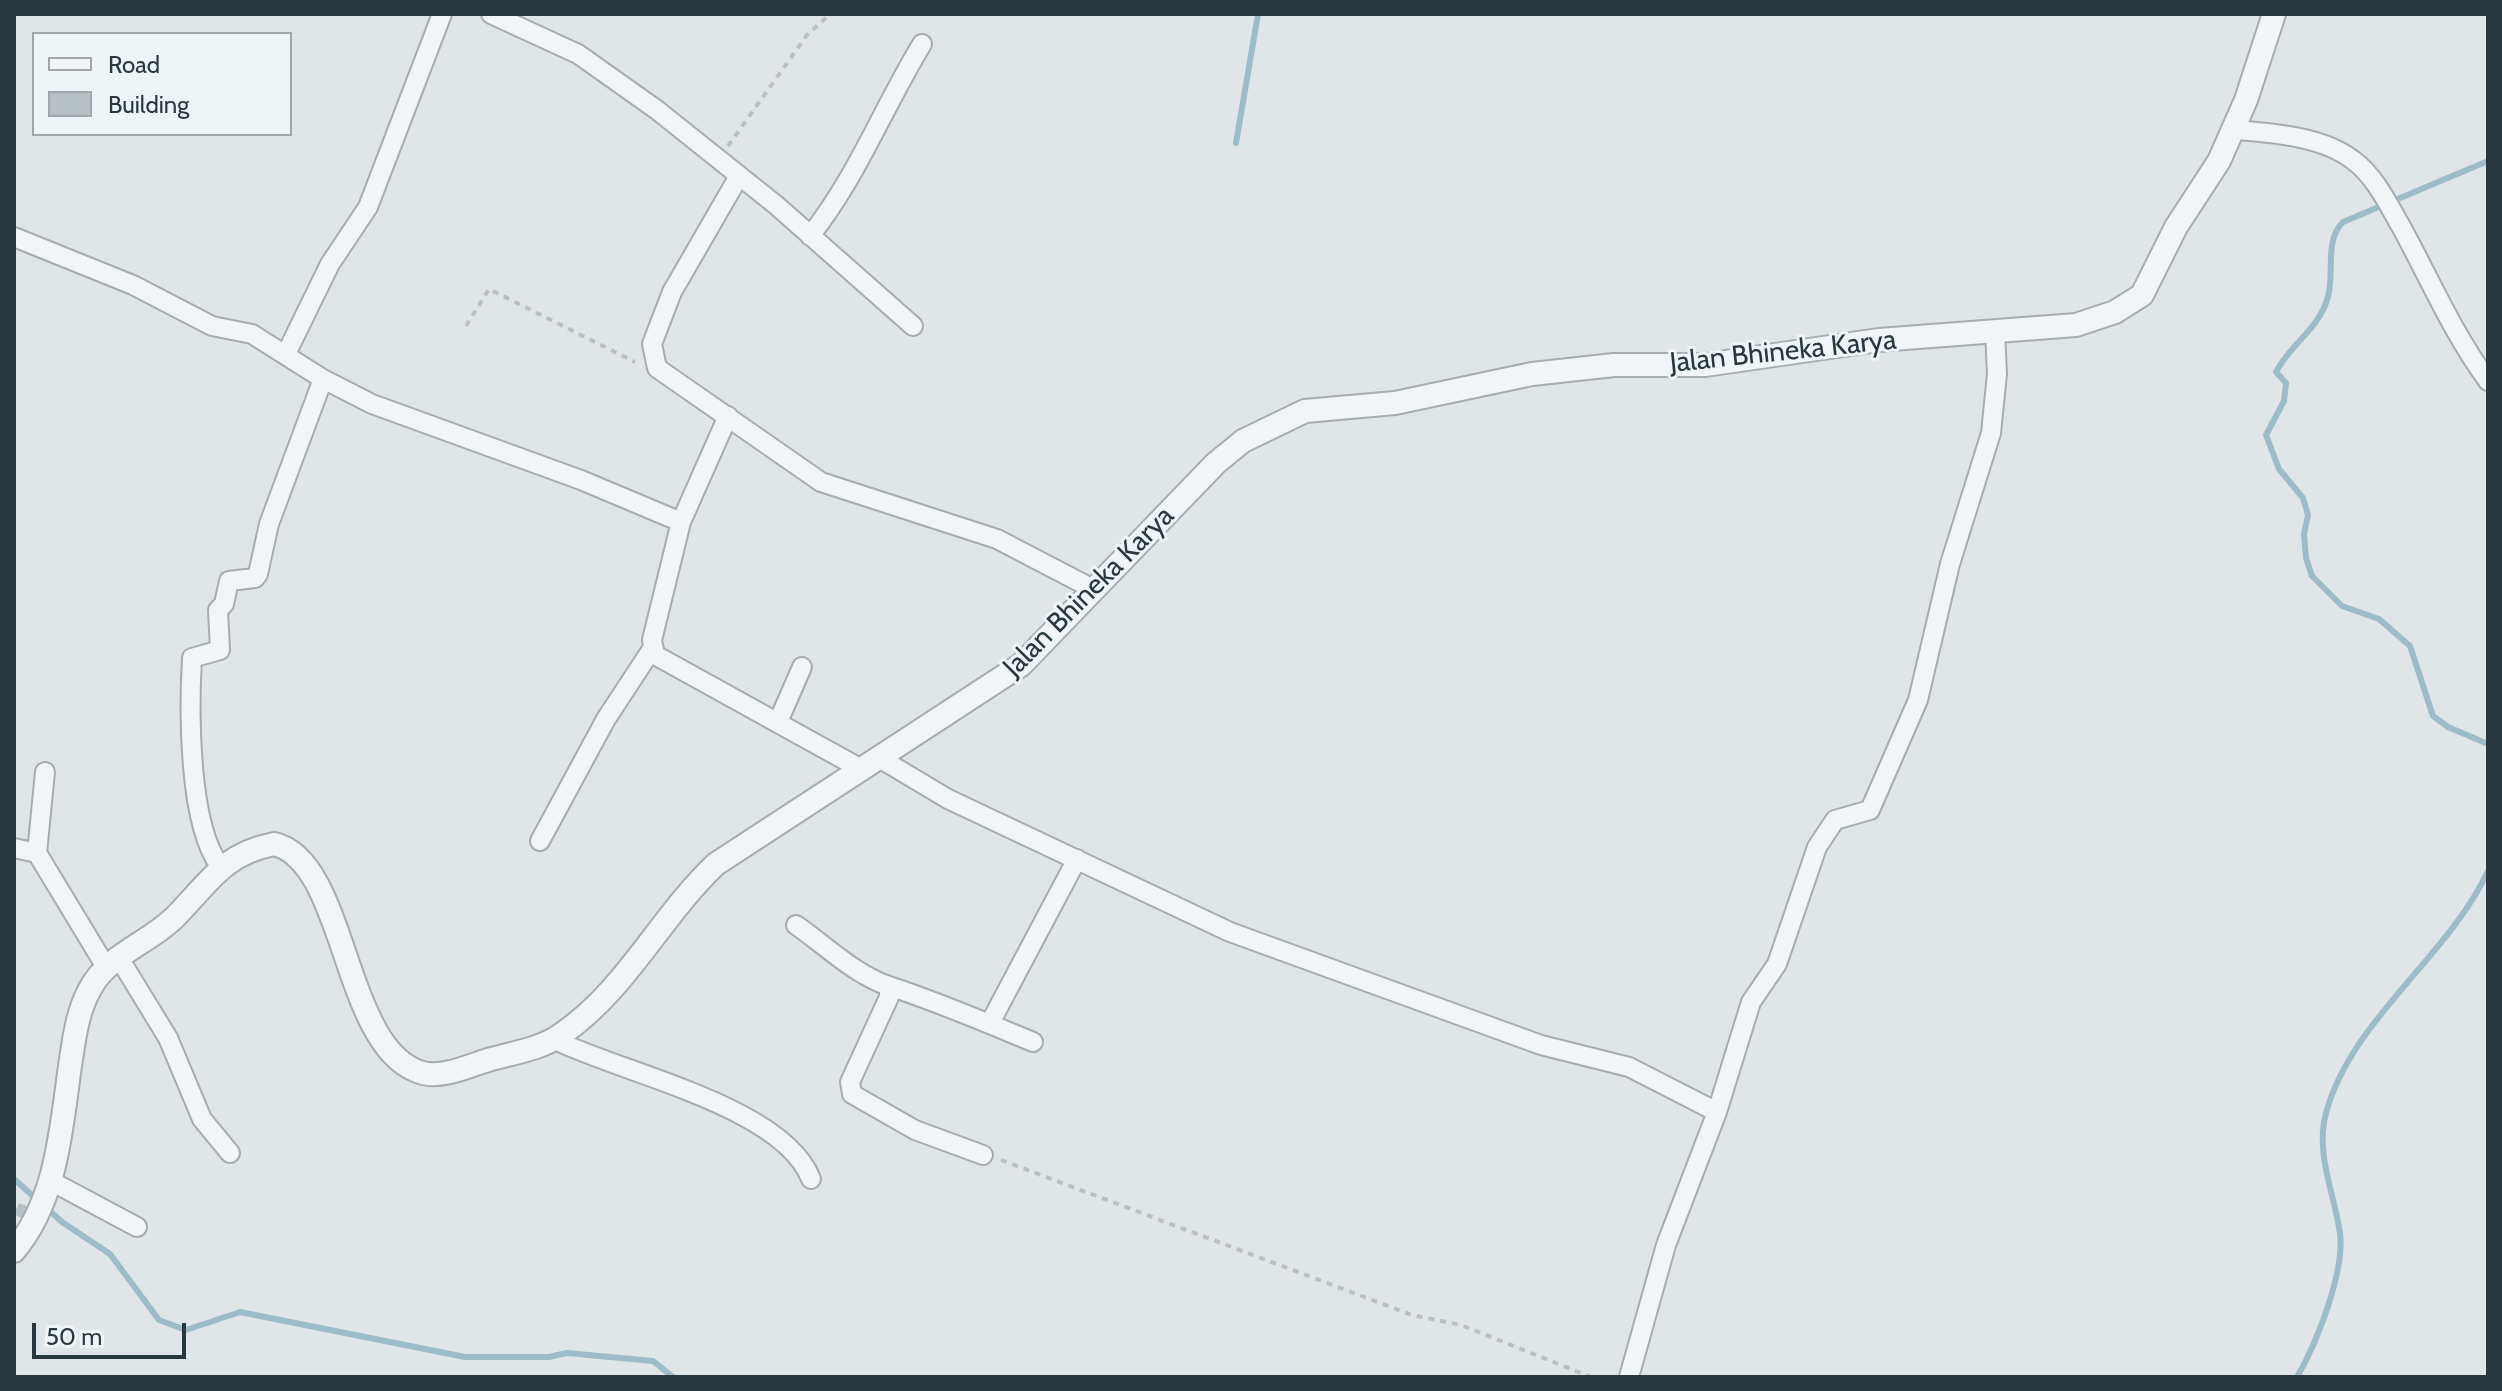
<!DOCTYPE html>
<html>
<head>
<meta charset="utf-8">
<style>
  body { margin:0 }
  #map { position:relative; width:2502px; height:1391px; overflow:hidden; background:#e0e5e8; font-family:Cabin,sans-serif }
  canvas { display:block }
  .frame { position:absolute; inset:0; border:16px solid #29373f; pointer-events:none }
  .legend { position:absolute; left:32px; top:32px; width:260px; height:104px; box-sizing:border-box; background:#eff4f6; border:2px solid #a0a8ad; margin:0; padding:10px 14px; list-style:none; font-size:24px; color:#29373f }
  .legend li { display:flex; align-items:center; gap:16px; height:40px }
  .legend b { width:40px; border:2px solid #a0a8ad }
  .scale { position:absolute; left:32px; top:1323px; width:154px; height:36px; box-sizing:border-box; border:4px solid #29373f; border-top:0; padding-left:10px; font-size:24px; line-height:28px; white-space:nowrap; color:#29373f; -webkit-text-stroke:6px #eff4f6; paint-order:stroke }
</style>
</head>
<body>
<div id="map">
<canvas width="2502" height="1391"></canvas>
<div class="frame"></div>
<ul class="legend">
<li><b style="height:10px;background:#f2f5f7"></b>Road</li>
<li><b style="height:22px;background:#b7c0c5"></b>Building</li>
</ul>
<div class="scale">50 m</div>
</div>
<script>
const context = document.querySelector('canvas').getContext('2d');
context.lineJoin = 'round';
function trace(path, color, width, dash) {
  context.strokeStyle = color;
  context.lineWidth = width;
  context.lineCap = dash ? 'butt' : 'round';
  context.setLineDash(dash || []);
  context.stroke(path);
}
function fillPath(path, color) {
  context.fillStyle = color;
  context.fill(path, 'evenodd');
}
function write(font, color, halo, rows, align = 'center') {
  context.font = font + ' Cabin,sans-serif';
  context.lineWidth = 6;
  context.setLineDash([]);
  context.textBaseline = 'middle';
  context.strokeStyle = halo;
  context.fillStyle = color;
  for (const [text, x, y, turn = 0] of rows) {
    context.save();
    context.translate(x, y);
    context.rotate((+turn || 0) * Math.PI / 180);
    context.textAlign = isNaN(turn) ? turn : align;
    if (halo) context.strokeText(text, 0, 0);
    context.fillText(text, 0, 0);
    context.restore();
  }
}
trace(new Path2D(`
  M1236,143L1258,14
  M2488,161L2343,222C2323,242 2336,275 2327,300C2318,329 2290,345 2276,372L2286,383L2284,401L2266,435L2279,469L2303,498L2308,515L2304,534L2306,558L2312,576L2342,606L2379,619L2410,646L2433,716L2448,727L2488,744
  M14,1179L62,1222L110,1254L159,1320L186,1330L240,1312L465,1357H549L567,1353L653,1361L673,1377
  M2297,1377C2317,1343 2345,1271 2340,1233C2334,1192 2315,1153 2326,1113C2351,1020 2449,956 2488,871`), '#9cbdc7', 6);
fillPath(new Path2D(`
  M19,1203L29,1207L23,1219L14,1214Z`), '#b7c0c5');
const minor = new Path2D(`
  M491,14L578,54L657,110L776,205L913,326
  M2235,130C2272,133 2322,136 2353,160C2376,177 2389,206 2403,230C2430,280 2454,335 2488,381
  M739,176L672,292L652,344L657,368L821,482L997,539L1095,590
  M810,236C857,177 883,108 922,44
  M14,237L133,285L212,326L252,334L323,379L372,404L581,480L681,522L652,640L655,655L863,770
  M286,354L330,264L368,207L442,14
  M681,522L728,416
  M778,722L802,667
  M881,759L948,799L1230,932L1541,1045L1629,1067L1717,1112
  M45,772L37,853L106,967
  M540,841L606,719L652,649
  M14,848L37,853
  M220,866C188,824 189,709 192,658L220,650L218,610L224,604L229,581L255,578L258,574L269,524L323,379
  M796,925C825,945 855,975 889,986C938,1002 985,1022 1033,1042
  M119,958L168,1038L202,1119L230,1153
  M889,986V997L850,1082L852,1094L915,1130L983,1155
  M990,1023L1077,859
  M553,1039C623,1074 783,1106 811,1179
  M49,1180L137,1227
  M1629,1377L1666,1245L1717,1112L1751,1002L1777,964L1817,847L1835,820L1870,810L1918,700L1950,564L1991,433L1997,374L1995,332`);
const tertiary = new Path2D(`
  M14,1251C57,1200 61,1129 70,1066C74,1040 77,1012 90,989C108,954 152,942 178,914C210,881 224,854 274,844C348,861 342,1052 423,1073C443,1078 469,1066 488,1060C512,1053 542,1049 562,1034C627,989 660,917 716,864L1021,665L1216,463L1243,441L1305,411L1395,403L1532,374L1614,365H1705L1879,340L2076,325L2115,312L2142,295L2176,227L2219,161L2246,100L2274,14`);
trace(minor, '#a5adb2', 22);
trace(tertiary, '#a5adb2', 26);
trace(new Path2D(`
  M728,146L807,35L830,14
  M466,326L489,289L635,362
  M1001,1160L1412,1315L1461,1325L1591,1377`), '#bac0c3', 4, [6, 6]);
trace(minor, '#f2f5f7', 18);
trace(tertiary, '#f2f5f7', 22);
write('28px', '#29373f', '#eff4f6', [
  ["Jalan Bhineka Karya",1783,352,-6],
  ["Jalan Bhineka Karya",1089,592,-45]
]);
</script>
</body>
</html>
